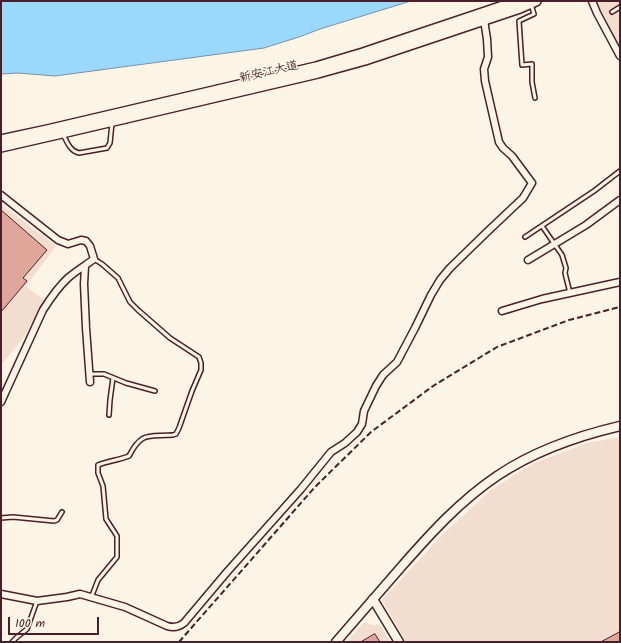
<!DOCTYPE html>
<html>
<head>
<meta charset="utf-8">
<style>
  body { margin:0 }
  #map { position:relative; width:621px; height:643px; overflow:hidden; background:#fcf5e5; font-family:Kalam,sans-serif }
  canvas { display:block }
  .frame { position:absolute; inset:0; border:2px solid #4a1f2b; pointer-events:none }
  .scale { position:absolute; left:8px; top:617px; width:91px; height:18px; box-sizing:border-box; border:2px solid #4a1f2b; border-top:0; padding-left:5px; font-size:12px; line-height:14px; white-space:nowrap; color:#4a1f2b; -webkit-text-stroke:3px #fcf5e5; paint-order:stroke }
</style>
</head>
<body>
<div id="map">
<canvas width="621" height="643"></canvas>
<div class="frame"></div>
<div class="scale">100 m</div>
</div>
<script>
const context = document.querySelector('canvas').getContext('2d');
context.lineJoin = 'round';
function fillPath(path, color) {
  context.fillStyle = color;
  context.fill(path, 'evenodd');
}
function trace(path, color, width, dash) {
  context.strokeStyle = color;
  context.lineWidth = width;
  context.lineCap = dash ? 'butt' : 'round';
  context.setLineDash(dash || []);
  context.stroke(path);
}
function write(font, color, halo, rows, align = 'center') {
  context.font = font + ' Kalam,"LXGW WenKai TC",sans-serif';
  context.lineWidth = 3;
  context.setLineDash([]);
  context.textBaseline = 'middle';
  context.strokeStyle = halo;
  context.fillStyle = color;
  for (const [text, x, y, turn = 0] of rows) {
    context.save();
    context.translate(x, y);
    context.rotate((+turn || 0) * Math.PI / 180);
    context.textAlign = isNaN(turn) ? turn : align;
    if (halo) context.strokeText(text, 0, 0);
    context.fillText(text, 0, 0);
    context.restore();
  }
}
fillPath(new Path2D(`
  M596,1H620V48L599,11Z
  M1,204L56,246L26,286L45,301L24,337L1,365Z
  M620,437V642H406L382,600L442,535L491,490L532,464L587,443Z
  M363,623L381,626L390,642H347Z`), '#f3ddce');
const water = new Path2D(`
  M1,1H411L320,29L299,37L264,48L55,76L18,73L1,74Z`);
fillPath(water, '#9bd9fc');
trace(water, '#7b8fa8', 1);
const building = new Path2D(`
  M1,210L47,250L23,278L27,281L1,312Z
  M620,632V642H601Z
  M375,634L380,642H361Z`);
fillPath(building, '#dfa699');
trace(building, '#4a1f2b', 1);
const service = new Path2D(`
  M531,4L534,14L519,21L522,65L532,64V82L535,98
  M612,12L620,7
  M63,134C67,142 70,151 79,153L107,148L110,143L112,123
  M542,226L562,255L566,268L565,273L570,293
  M525,237L594,191L620,171
  M89,374H104L126,383L155,391
  M109,415L110,400L113,378
  M1,518L13,517L54,521L57,520L62,512
  M91,598L98,580L117,557V536L106,519L103,486L98,473V465C108,461 119,460 129,456C142,431 148,437 173,435L176,434L179,428L192,391L201,370V363L199,357L170,338L138,310L130,302L118,278L102,264L94,259
  M12,642L16,638L27,629L37,601`);
const minor = new Path2D(`
  M592,1L597,13L620,56
  M1,195L58,240L68,244L81,240L86,241L90,246L94,259C86,265 76,271 68,278C58,287 50,299 43,310L1,402
  M528,260L586,225L620,200
  M85,266L84,284L86,328L90,382
  M502,311L542,299L620,282
  M1,594L37,601L67,597L80,594L125,607L167,626C173,628 179,627 184,623L227,572L301,489L331,452L345,443L357,432L362,424L364,411L376,386L383,375L397,362L415,328L431,295L440,280L450,268L487,232L523,198L532,183L512,156L503,148L499,142L485,81L484,69L488,57L487,39L484,20`);
const tertiary = new Path2D(`
  M373,599L399,642
  M336,642C358,617 380,591 402,566C431,533 460,501 497,476C534,451 577,436 620,426`);
const secondary = new Path2D(`
  M1,140L47,130L316,67L363,53L518,1
  M1,147L62,133L318,73L365,60L520,8L536,1`);
trace(service, '#4a1f2b', 6);
trace(minor, '#4a1f2b', 9);
trace(tertiary, '#4a1f2b', 11);
trace(secondary, '#4a1f2b', 12);
trace(service, '#fcf5e5', 3);
trace(minor, '#fcf5e5', 6);
trace(tertiary, '#fcf5e5', 8);
trace(secondary, '#fcf5e5', 9);
trace(new Path2D(`
  M179,642L315,487L371,432L433,386L497,347L569,320L620,307`), '#4a1f2b', 2, [6, 3]);
write('12px', '#4a1f2b', '#fcf5e5', [
  ["新安江大道",269,73,-13]
]);
</script>
</body>
</html>
